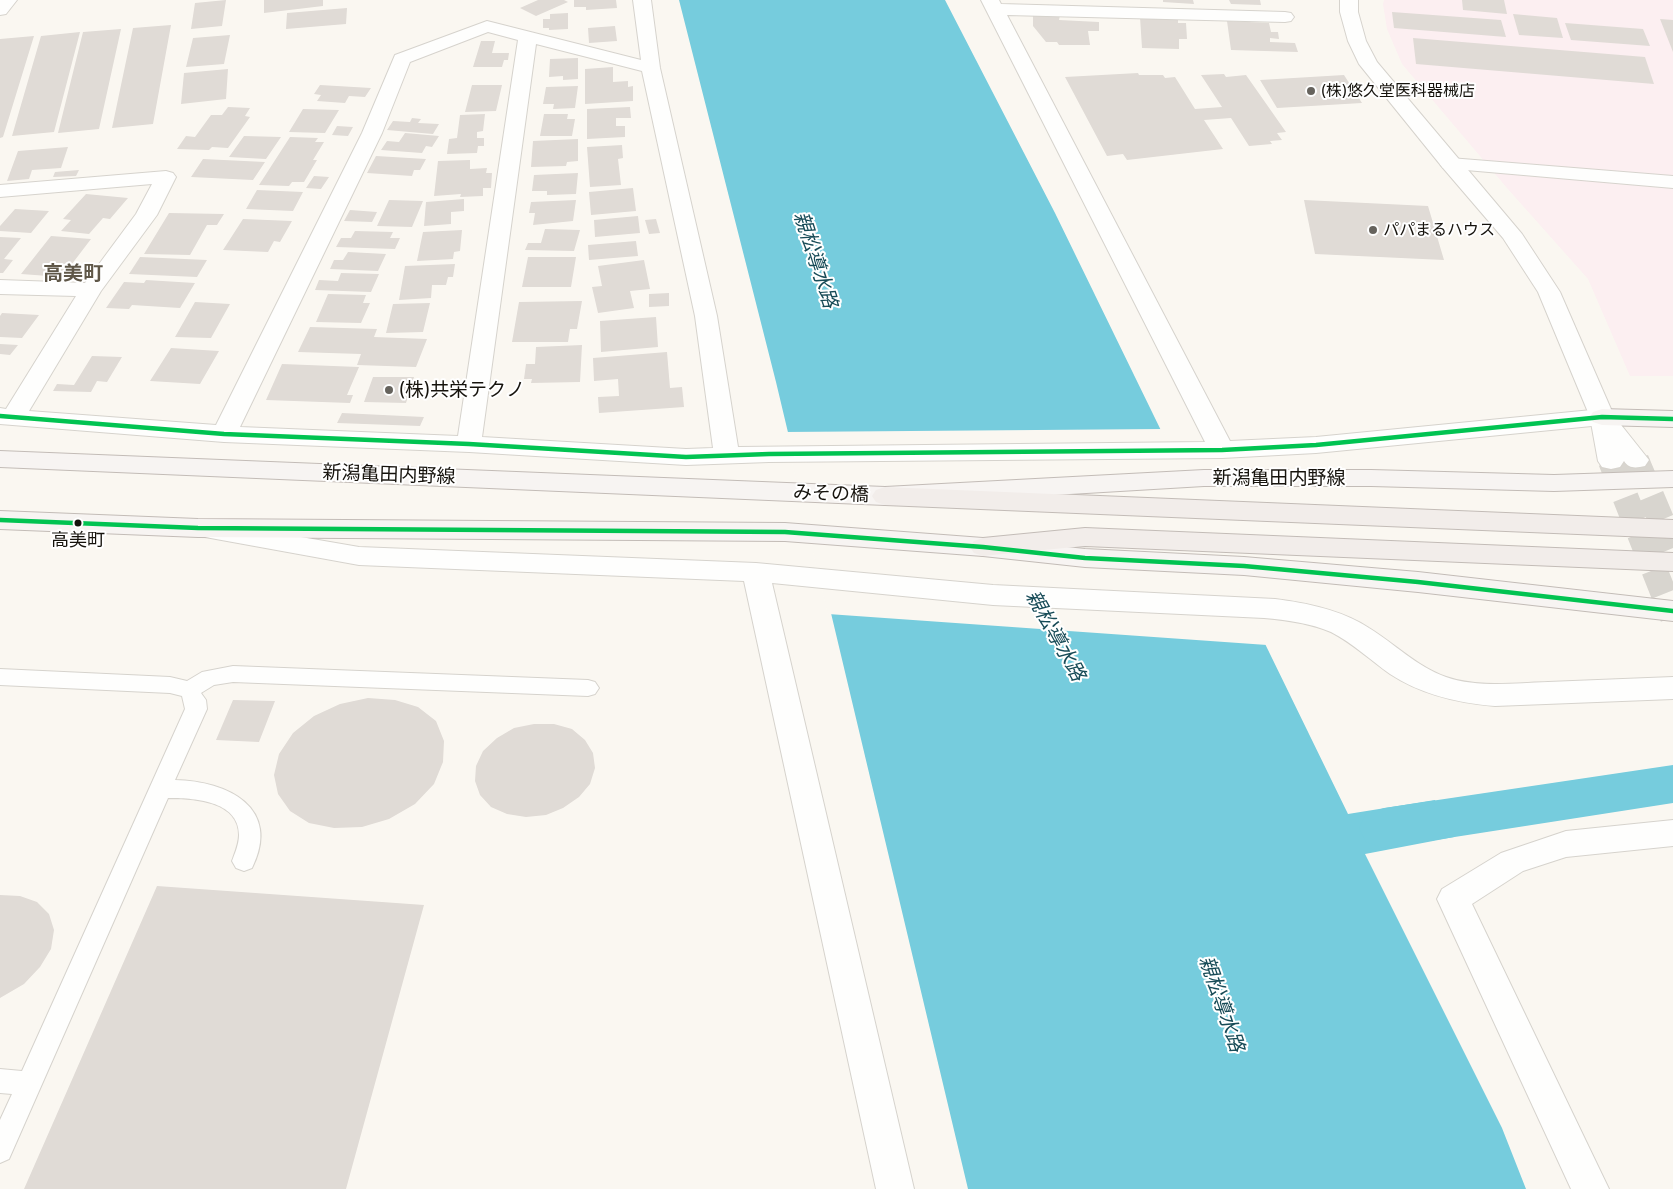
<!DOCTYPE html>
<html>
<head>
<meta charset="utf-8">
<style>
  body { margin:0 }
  canvas { display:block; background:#faf7f1 }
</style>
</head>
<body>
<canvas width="1673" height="1189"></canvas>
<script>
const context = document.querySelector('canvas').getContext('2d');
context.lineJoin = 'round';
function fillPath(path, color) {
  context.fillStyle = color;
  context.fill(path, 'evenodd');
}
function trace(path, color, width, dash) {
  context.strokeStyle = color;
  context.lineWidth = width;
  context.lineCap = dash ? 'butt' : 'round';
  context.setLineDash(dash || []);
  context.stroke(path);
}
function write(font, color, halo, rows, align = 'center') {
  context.font = font + ' Cabin,"Noto Sans JP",sans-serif';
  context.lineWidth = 4;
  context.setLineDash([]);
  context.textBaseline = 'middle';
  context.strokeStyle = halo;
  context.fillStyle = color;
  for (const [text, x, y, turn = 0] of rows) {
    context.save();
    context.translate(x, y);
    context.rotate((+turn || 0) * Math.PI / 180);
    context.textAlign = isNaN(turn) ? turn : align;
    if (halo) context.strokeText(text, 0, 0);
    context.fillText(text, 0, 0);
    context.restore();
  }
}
fillPath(new Path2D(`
  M1384,0H1673V376H1630L1588,279L1507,188L1402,64L1387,29L1383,4Z`), '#fceff1');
fillPath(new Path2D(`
  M679,0H945L1055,213L1348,814L1435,800L1454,837L1365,854L1502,1128L1526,1189H968L776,382Z`), '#76ccdd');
fillPath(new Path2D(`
  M1162,429L1267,645L828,614L785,432Z`), '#faf7f1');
fillPath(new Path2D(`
  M1673,765V803L1384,848L1366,842L1359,828L1366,814L1384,808Z`), '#76ccdd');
fillPath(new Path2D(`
  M226,0L222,26L191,29L195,3Z
  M264,0H323V6L264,13Z
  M538,0H564L568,2L536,16L520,8Z
  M574,0H616L617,8L586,10V7H574Z
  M1163,0H1193L1194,4L1163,2Z
  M1229,0H1260L1261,5L1231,4Z
  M1462,0H1504L1507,14L1463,10Z
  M347,8L346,24L286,29L287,13Z
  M1392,12L1501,20L1506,37L1394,28Z
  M568,13V29L549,30V28H543V19H550V14Z
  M1033,14L1060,15L1059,20L1099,22V31H1088L1090,45H1059L1057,42H1046L1033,26Z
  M1513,14L1557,18L1563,38L1519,35Z
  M1140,17L1178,19V23H1186L1187,39H1179V49L1142,48Z
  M1660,19L1673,20V52Z
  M1227,21L1269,23L1271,32H1278L1279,39L1270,38V42L1295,43L1298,52L1231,50Z
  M1565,23L1643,29L1650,46L1571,40Z
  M171,25L153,124L112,128L133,28Z
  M615,26L617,41L589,43L588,28Z
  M121,29L99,129L58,133L83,32Z
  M80,32L54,132L12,136L41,36Z
  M230,35L224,64L186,67L193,38Z
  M34,36L3,137L0,138V39Z
  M1413,38L1645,57L1654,84L1416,64Z
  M481,41H495L492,53H509L508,60H504L502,67H473Z
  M578,58V79L563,80V76L549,77L550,59Z
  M613,67V82L628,81V87L633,86V101L585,104V69Z
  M228,69L226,99L181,104L184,73Z
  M1138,73L1139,75H1163L1165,78L1175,77L1195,109L1222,107L1201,75L1224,74L1226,77L1246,75L1286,132L1277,133L1282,140L1270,141L1272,144L1249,146L1231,118L1204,120L1223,149L1127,160L1123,154L1107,156L1065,77Z
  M1344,75L1362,103L1277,108L1260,80Z
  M320,85L371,88L365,97L349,96L345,103L317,101L321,95L314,94Z
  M472,85H502L496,111L465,112Z
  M578,86L575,108L553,109L554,104H543L546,87Z
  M228,107L250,108L245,116L250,117L228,148L212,147L209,150L177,149L186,136L195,137L211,115H222Z
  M630,107L631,118H616V126H625V137L587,139V109Z
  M303,109L339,110L325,133L289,132Z
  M485,114L483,131L477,132V138H484V146H478L477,153L447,154L449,139L457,138L460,115Z
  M544,114H568L567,119H575L572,136H540Z
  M412,118L421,119L418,123L439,124L433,134L387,130L393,121L410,122Z
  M337,126L353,127L348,136L332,135Z
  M405,133L439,136L432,147L426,146L422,153L381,150L387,141L399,142Z
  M244,136L281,137L266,159L229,157Z
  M290,137L318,138L315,142H324L313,160H317L304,182H292L289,186L259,185Z
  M578,139V161L567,162L566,166L531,167L533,141Z
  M622,145L623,158L618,159L621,185L590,187L587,147Z
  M68,147L61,168L32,170L29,179L7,181L18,151Z
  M376,156L426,159L420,170H414L412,176L367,173Z
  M203,159L265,162L253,180L191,177Z
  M470,160V169L487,168L486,173H492L491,188H483V196L460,197L461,194L434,196L438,161Z
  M79,170L76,176L53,177L55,172Z
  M578,173L576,194L547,195V191H532L534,175Z
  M314,176L329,177L321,189L306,188Z
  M633,188L636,211L591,215L589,192Z
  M257,190L303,192L293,211L246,209Z
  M86,194L128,198L110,219L103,218L89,234L61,231L71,220L63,219Z
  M464,199V211L451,212V224L424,226L426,202Z
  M389,200L423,201L412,227L377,226Z
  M576,200L573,221L533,225L535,213H529L531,202Z
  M1304,200L1428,206L1444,260L1315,254Z
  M15,209L49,211L31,233L0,231V226Z
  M350,210L377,212L372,222L344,221Z
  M169,213L224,214L217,225H207L190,255L144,254Z
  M638,216L640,233L595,237L594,220Z
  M243,219L292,221L280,242L274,241L268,252L223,250Z
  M656,219L660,233L649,234L645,220Z
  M545,229L580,230L574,251L525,250L528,243H541Z
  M462,230L460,251L454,252L453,259L417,261L423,232Z
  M355,231L393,232L390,238H400L395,249L336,247L341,238H351Z
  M51,236L91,239L62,277L21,274Z
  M0,237L21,238L4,259L13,260L3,273H0Z
  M636,241L638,256L589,260L588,245Z
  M348,252L386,254L378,271L330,269L334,260H343Z
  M140,257L207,260L197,277L129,274Z
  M528,257H576L571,287H522Z
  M644,260L650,289L630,291L634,308L598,313L592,287L602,286L598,266Z
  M455,264L453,277H448L446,285H432L431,298L399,300L405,266Z
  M341,273L379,274L371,292L315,290L319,280L338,281Z
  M146,280L195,283L180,308L132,305L129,309L106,308L124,282L144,283Z
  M669,293V306L649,307V294Z
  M328,294L366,295L363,303H370L361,323L316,322Z
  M582,301L577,329H570L568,342H512L519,302Z
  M195,302L230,304L211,338L175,337Z
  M430,303L423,332L386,333L393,304Z
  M2,313L39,315L22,338L0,337V316Z
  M656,317L658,347L601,352L600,321Z
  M310,327L377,329L374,337L427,339L416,367L357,365L361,354L298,352Z
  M0,344L18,345L10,355L0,354Z
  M582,345L580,382L531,383L532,379H524L526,364H535L536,347Z
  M171,348L219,351L200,384L150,381Z
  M667,352L670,388L682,387L684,407L599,413L598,397L619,396L618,379L594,381L593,358Z
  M92,356L122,357L107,382L97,381L91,392L53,391L57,384L74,385Z
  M282,364L359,367L347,395H353L350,403L266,400Z
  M373,377H414L406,403L364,402Z
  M342,413L424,417L420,426L337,423Z
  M368,698L395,700L418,707L436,721L444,741L443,762L434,784L415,804L389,819L362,827L334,828L309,823L290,811L278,794L274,775L279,754L293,733L314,716L340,704Z
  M233,700L275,701L259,742L216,740Z
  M534,724H554L572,729L585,740L593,753L595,768L590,784L579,797L563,808L546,815L526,817L507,814L491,807L480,795L475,781L476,766L483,751L497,738L514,728Z
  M157,886L424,905L346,1189H24Z
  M0,895L20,896L37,902L49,914L54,930L51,949L40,967L24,984L0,998Z`), '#e0dbd6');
trace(new Path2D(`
  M1636,460L1673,548
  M1611,461L1673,617`), '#d8d5cf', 26, [26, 13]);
const lane = new Path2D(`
  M233,666L588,680L595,682L599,688L595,694L588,696L233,682L214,685L201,693L206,700L207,709L175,780C228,781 282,808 252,868L244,871L236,868L232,861C235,853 239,844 239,835C239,800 192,798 168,798L9,1159L0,1163V1120L12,1094L0,1093V1069L22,1071L185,709L182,696L170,693L0,685V669L170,677L187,681L202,672Z`);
const street = new Path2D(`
  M0,0H17L6,14L0,15Z
  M633,0H651L660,68L717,316L738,447L1205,442L981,0H999L1001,4L1285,12L1291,13L1294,17L1291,21L1285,22L1007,15L1230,441L1316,437L1602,409L1611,412L1614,417L1611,422L1602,425L1316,453L1222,458L769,462L686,465L469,452L224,442L0,424V408L6,409L76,296L0,294V280L85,283L136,214L152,184L0,197V185L166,171L173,173L176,177L157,215L101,291L29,411L216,425L362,133L395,55L487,21L641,60ZM488,32L518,40L458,436L240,427L382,133L410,62ZM536,44L642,71L695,316L713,448L686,449L482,437Z
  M1450,158L1673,176V188L1443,168L1440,164L1443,160Z
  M214,522L359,547L756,563L993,585L1275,599C1307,603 1342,610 1369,628C1395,644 1416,666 1446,677C1478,688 1514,683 1548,682C1589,680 1631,679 1673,677V699L1495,706C1458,703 1422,695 1390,674C1370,660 1353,643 1331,632C1310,623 1287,620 1264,618L993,605L772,583L914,1189H876L744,581L359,565L205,537L201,531L205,525Z
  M1673,820V846L1566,857L1523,871L1472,904L1609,1189H1571L1437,899L1442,889L1501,853L1566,831Z`);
const secondary = new Path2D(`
  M1340,0H1358V12L1366,41L1377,62L1522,234L1560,292L1614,416L1649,460L1645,466C1636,468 1629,469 1624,461L1620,467L1611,469L1602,467L1598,461L1590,417L1538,292L1503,238L1443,168L1359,64L1348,41L1340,12Z`);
const primary = new Path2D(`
  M1602,409L1673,411V427L1602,425L1593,422L1590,417L1593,412Z
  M0,451L885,487L1204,470H1371L1554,475L1673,471V487L1554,491L1371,486H1204L885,505L0,467Z
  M0,511L198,519L785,523L983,538L1085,549L1244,557L1418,572L1673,601V621L1418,592L1244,575L1085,567L983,556L785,541L198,537L0,529Z`);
const highway = new Path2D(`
  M885,487L1673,520V538L885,505L876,502L872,496L876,490Z
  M1085,528L1673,553V571L1085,546L983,556L974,553L970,547L974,541L983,538Z`);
trace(lane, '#d6d3cd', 2);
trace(street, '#d6d3cd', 2);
trace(secondary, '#d6d3cd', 2);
trace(primary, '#c3bcb7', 2);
trace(highway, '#c3bcb7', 2);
fillPath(lane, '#fefefd');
fillPath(street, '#fefefd');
fillPath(secondary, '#fefefd');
fillPath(primary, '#f7f4f2');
fillPath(highway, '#f2edea');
trace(new Path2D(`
  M0,416L224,434L469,444L686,457L769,454L1222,450L1316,445L1602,417L1673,419
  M0,520L198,528L785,532L983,547L1085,558L1244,566L1418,582L1673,611`), '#01c351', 4.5);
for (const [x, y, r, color] of [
  [1311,91,5,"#66635d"],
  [1373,230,5,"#66635d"],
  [389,390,5,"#66635d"],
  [78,523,4.5,"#16130d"]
]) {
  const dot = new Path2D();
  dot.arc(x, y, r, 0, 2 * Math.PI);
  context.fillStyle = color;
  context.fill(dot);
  trace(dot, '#fff', 2);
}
write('16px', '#16130d', '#fff', [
  ["(株)悠久堂医科器械店",1321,91],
  ["パパまるハウス",1383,230]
], 'left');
write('18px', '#16130d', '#fff', [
  ["高美町",78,541]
]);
write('19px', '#16130d', '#fff', [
  ["(株)共栄テクノ",399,390]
], 'left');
write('19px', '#16130d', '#fff', [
  ["新潟亀田内野線",389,475,2],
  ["新潟亀田内野線",1279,478],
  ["みその橋",831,494,2]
]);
write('italic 20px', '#174b57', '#fff', [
  ["親松導水路",815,260,72],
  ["親松導水路",1055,636,61],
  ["親松導水路",1221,1004,71]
]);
write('bold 20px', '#5f5748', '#fff', [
  ["高美町",73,274]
]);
</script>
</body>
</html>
